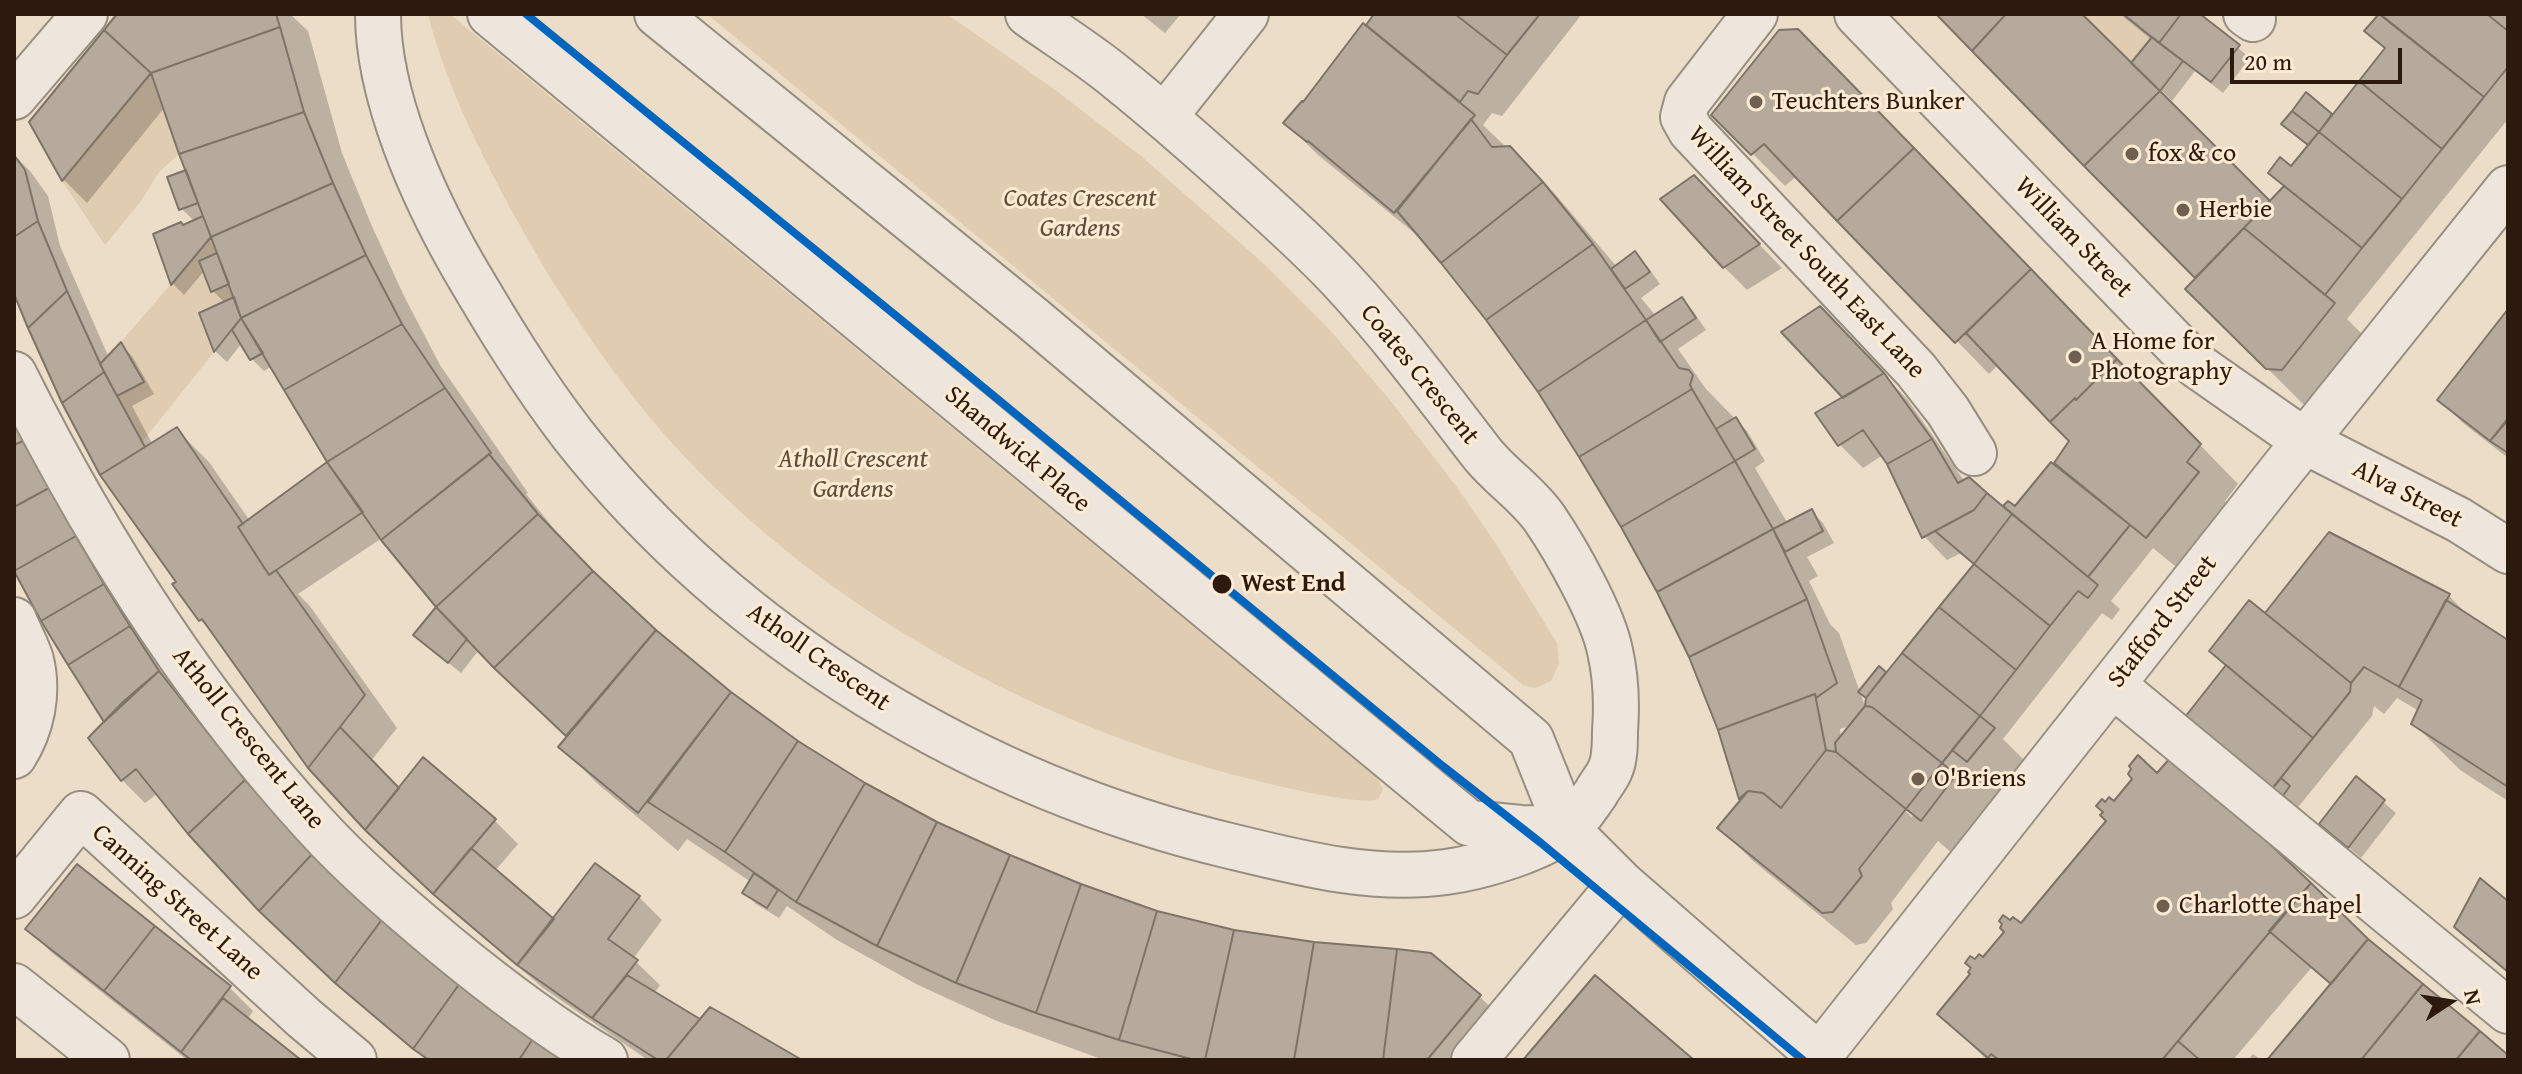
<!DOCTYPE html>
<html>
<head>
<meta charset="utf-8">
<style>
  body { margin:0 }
  #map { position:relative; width:2522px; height:1074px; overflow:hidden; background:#ebddc8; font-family:"Gentium Book Plus",serif }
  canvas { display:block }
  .frame { position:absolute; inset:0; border:16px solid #2d1a0f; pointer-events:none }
  .north { position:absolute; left:2410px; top:962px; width:80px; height:80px; -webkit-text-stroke:6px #fcebd2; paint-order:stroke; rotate:78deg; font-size:22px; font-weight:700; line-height:32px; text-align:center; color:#2d1a0f }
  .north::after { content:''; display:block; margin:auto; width:28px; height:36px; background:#2d1a0f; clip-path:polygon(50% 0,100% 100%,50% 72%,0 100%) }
  .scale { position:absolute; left:2230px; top:48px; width:172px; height:36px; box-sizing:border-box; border:4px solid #2d1a0f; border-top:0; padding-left:10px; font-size:24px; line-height:28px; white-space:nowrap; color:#2d1a0f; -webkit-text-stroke:6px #fcebd2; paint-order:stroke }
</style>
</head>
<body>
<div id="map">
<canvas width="2522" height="1074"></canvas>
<div class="frame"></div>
<div class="north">N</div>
<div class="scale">20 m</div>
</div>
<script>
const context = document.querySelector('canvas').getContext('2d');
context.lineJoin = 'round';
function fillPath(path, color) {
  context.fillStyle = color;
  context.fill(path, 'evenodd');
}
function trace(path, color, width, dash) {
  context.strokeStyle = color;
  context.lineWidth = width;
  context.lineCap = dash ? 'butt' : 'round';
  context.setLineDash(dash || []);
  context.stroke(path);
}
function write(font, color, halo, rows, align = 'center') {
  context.font = font + ' "Gentium Book Plus",serif';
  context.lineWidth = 6;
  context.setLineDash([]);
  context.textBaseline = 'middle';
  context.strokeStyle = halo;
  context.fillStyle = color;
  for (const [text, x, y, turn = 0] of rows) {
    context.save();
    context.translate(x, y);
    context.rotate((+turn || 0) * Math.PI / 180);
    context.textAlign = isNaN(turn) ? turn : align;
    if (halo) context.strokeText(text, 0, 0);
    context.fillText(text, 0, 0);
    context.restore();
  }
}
fillPath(new Path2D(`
  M428,14H450L1378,779L1383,790L1378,799C1357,808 1227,774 1199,765C980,699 768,572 627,389C584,333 546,274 513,213C479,150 445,83 428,14Z
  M707,14H947L1054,89L1141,156L1262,262L1329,329L1389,399L1456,486L1494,541L1557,643L1559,664L1551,681L1535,688L1523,685Z
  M2082,14H2123L2152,37L2131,63Z
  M151,73L179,154L159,172L141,201L105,245L62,181Z
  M211,237L217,253L199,261L210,291L229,284L234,297L199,313L214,352L142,442L117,396L144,382L121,342Z`), '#e0ccb0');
fillPath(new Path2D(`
  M120,14H290L308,31L342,153L371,224L404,296L440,365L528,493L526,494L576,556L612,593L655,632L730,693L797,743L864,785L936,824L1081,886L1157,913L1233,932L1314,944L1431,955L1480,997L1519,1035L1498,1060H1104L997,1021L918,985L837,940L787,906L779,918L756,904L744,892L751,882L687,839L678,851L599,785L561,747L568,737L479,650L461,673L428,646L438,607L382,538L298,594L309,605L397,728L371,761L400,791L423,760L495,821L518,844L495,871L555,922L639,897L662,920L633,959L660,985L654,994L700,1022L798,1060H648L543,988L440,899L218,637L200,620L14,289V155L30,171L48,196L60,246L109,358L121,345L132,356L154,394L132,406L153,445L177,430L209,462L250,521L329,463L272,366L264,371L252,359L242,343L227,362L215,351L201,314L225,303L212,290L205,270L184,295L173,284L155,235L195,222L181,208L188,171L165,107L87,203L64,180L32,122Z
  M1141,14H1181L1165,33Z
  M1377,14H1582L1502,116L1492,113L1483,125L1556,195L1617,267L1635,254L1647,266L1660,284L1641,298L1656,316L1682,299L1693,311L1706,330L1678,349L1706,389L1747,431L1765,461L1755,468L1788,524L1811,511L1823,523L1834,543L1807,557L1818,576L1809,581L1830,624L1839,633L1867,712L1868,699L1860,692L1879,668L1887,675L1974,564L1961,553L1947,560L1924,536L1883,455L1863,468L1840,445L1818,414L1846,398L1843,332L1907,399L1965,482L2012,517L2015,509L2063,470L2071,441L1998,365L1989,374L1797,176L1785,186L1714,115L1837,71L2238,484L2225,501L2236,513L2186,575L2153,548L2111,601L2120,609L2112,620L2102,613L2003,739L2026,762L1953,854L1938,841L1891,903L1893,909L1866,943L1856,945L1752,860L1719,827L1743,800L1720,729L1691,656L1659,591L1581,456L1540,391L1487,318L1423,240L1318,155L1286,123L1378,34ZM1853,725L1841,738L1840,729ZM1881,791L1915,814L1912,817Z
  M1939,14H2079L2270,204L2286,188L2270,172L2291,169L2309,146L2284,124L2307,95L2333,117L2386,50L2367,31L2381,14H2508V119L2347,319L2372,344L2307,408L2188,289L2198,279Z
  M2120,14H2197L2250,58L2223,93L2195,71L2172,101L2134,63L2152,40Z
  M1717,201L1782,268L1747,290L1724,267Z
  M2508,312V458L2463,423L2440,400Z
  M14,400L127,609L182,697L268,806L564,1060H426L315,964L158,793L145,803L122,780L107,722L14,568Z
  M2330,534L2449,596L2473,620L2508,643V801L2460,770L2414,724L2419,711L2397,698L2384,714L2374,706L2372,716L2295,811L2210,740L2227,667L2211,651L2265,615Z
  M2158,776L2367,940L2508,1057V1060H2270L2333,984L2312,967L2233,1060H1987L1940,1014L1984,960L2021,925L2109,821L2114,804Z
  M2356,779L2396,813L2361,858L2321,824Z
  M77,867L230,988L253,1011L247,1020L298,1060H187L51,952L28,929Z
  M2253,1054L2261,1060H2248Z`), '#0003');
const building = new Path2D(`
  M117,14H276L280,27L151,73L104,30Z
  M1374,14H1455L1507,55L1478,94L1468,91L1460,102L1366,25Z
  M1455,14H1540L1507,55Z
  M1936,14H2006L1972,51Z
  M2006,14H2082L2160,91L2084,166L1972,51Z
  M2123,14H2181L2159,43Z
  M2181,14H2200L2240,45L2211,82L2159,43Z
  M2379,14L2484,97L2442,149L2359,81L2385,48L2364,31Z
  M2380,14H2487L2508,31V67L2484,97Z
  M2487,14H2508V31Z
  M1363,23L1475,115L1394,213L1308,141L1307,142L1283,123L1302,101L1303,102Z
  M280,27L304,112L179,154L151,73Z
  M1798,29L1914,148L1837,221L1764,144L1751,155L1711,115L1779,30Z
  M104,30L151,73L62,181L29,122Z
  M2152,37L2183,61L2160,91L2131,63Z
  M2359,81L2442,149L2402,199L2319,132Z
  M2160,91L2270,201L2195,278L2084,166Z
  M2306,92L2332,114L2319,132L2292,111Z
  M2292,111L2319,132L2308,145L2281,124Z
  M304,112L333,183L211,237L179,154Z
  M1471,119L1492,147L1510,146L1543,182L1441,263L1397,211Z
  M2319,132L2402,199L2362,248L2268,173L2280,157L2291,166Z
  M1914,148L2031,269L1955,343L1837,221Z
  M14,155L25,170L38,221L14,237Z
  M186,170L198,203L179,210L167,177Z
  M1694,175L1760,244L1723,268L1660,199Z
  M1543,182L1593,244L1486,320L1441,263Z
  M333,183L366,255L241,318L211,237Z
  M2284,186L2362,248L2325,295L2244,228Z
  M203,216L211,237L171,285L153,234L181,222L183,225Z
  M38,221L67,291L28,328L14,294V237Z
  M2244,228L2335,303L2282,370L2266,369L2185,289Z
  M1593,244L1646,320L1538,392L1486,320Z
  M1635,251L1650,272L1625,289L1611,269Z
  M217,253L229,284L211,292L199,261Z
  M366,255L402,324L284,390L241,318Z
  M2031,269L2117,359L2076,400L2075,398L2050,422L1966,333Z
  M67,291L104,372L62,403L28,328Z
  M234,297L241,318L214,352L199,313Z
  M1682,297L1696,318L1660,342L1646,320Z
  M1820,306L1884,373L1843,398L1781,332Z
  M2508,309V418L2490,441L2437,400Z
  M241,318L263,353L250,360L232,330Z
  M1646,320L1679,368L1689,370L1693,375L1690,385L1692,389L1579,457L1538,392Z
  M402,324L445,388L327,462L284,390Z
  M121,342L144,382L117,396L100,364Z
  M2117,359L2201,444L2187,462L2199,472L2146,538L2054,463L2069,441L2050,422L2075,398L2076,400Z
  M104,372L145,447L100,475L62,403Z
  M1884,373L1932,439L1887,464L1863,430L1838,446L1815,413Z
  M445,388L491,453L381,540L327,462Z
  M1692,389L1735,461L1621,527L1579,457Z
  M1736,417L1755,449L1735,461L1716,429Z
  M2508,420V453L2490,441Z
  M177,427L243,524L238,527L269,575L276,570L365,695L308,768L202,619L199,621L172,584L176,582L100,475Z
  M1932,439L1958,483L1969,477L1987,493L1974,510L1922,538L1887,464Z
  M23,441L49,488L14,507V445Z
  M489,454L538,514L436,607L381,540Z
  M1735,461L1773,529L1657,592L1621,527Z
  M327,462L363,512L269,575L238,527Z
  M2051,462L2130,525L2088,577L2003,506L2008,501L2015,506Z
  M49,488L76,536L14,571V507Z
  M1987,493L2012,514L1974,564L1935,531L1974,510Z
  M1812,509L1823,531L1785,552L1773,529Z
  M538,514L593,571L494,668L436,607Z
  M2012,514L2098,585L2088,598L2078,591L2050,626L1974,564Z
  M1773,529L1807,599L1689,657L1657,592Z
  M2329,532L2450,594L2399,687L2364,667L2351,683L2265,613Z
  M76,536L104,584L41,621L14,571Z
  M1974,564L2050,626L2016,670L1939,607Z
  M593,571L656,630L566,736L494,668Z
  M104,584L130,626L68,665L41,621Z
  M1807,599L1837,683L1816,698L1815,694L1718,730L1689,657Z
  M2249,600L2351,683L2350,692L2313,738L2209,651Z
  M2446,600L2508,640V787L2411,724L2422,700L2399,687Z
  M436,607L467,639L448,663L413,635Z
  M1939,607L2016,670L1980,716L1902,653Z
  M130,626L159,671L104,722L68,665Z
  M656,630L731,692L638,813L558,747Z
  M1902,653L1980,716L1942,763L1872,707L1865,706L1866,698Z
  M2226,665L2313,738L2271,790L2185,717Z
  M1879,666L1886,672L1866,698L1858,692Z
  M159,671L245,780L188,834L136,769L121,781L88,738L124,701Z
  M731,692L798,741L725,852L648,802Z
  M1815,694L1826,750L1781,808L1763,793L1748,791L1739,799L1718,730Z
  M1865,706L1872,707L1942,763L1906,809L1836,752L1835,743Z
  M1980,716L1995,728L1967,762L1952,750Z
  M340,727L399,788L365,830L308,768Z
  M798,741L865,783L796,902L725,852Z
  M1826,750L1836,752L1906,809L1859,869L1862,876L1833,912L1822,913L1717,828L1748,791L1763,793L1781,808Z
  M2138,755L2157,773L2171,757L2237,813L2311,883L2162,1060H1999L1991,1054L1988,1058L1937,1014L1970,974L1968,972L1971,968L1965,963L1970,956L1975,959L1979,954L1983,957L2004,932L2000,928L2002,924L1999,921L2003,915L2010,920L2013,917L2021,923L2106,821L2100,815L2103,812L2096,806L2102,799L2105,802L2109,797L2114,801L2132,779L2128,774L2131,769L2129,766Z
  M423,757L496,819L433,894L365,830Z
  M1942,763L1956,775L1921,821L1906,809Z
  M2356,776L2385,800L2348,848L2319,824Z
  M2281,778L2290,786L2282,797L2271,790Z
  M245,780L314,852L259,911L188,834Z
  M865,783L937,822L877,946L796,902Z
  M937,822L1010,855L956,983L877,946Z
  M471,848L554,919L517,965L433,894Z
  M314,852L383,918L335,983L259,911Z
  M1010,855L1081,884L1036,1013L956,983Z
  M595,863L640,896L608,939L638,960L592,1018L517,965Z
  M77,864L155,926L104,991L25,929Z
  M754,873L778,890L767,908L742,893Z
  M2480,878L2508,901V972L2454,927Z
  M2311,883L2368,939L2331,984L2269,931Z
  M1081,884L1157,911L1119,1040L1036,1013Z
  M1157,911L1234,930L1205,1060H1195L1119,1040Z
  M383,918L460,983L413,1049L335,983Z
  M155,926L231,986L181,1052L104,991Z
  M1234,930L1314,942L1294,1060H1205Z
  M2368,939L2423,984L2361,1060H2267Z
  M1314,942L1397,949L1383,1060H1294Z
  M1397,949L1431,953L1481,995L1427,1060H1383Z
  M627,975L700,1019L666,1060H658L592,1018Z
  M1595,975L1616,993L1694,1060H1523Z
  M460,983L534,1037L519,1060H429L413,1049Z
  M2423,984L2480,1031L2456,1060H2361Z
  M223,998L301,1060H191L181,1052Z
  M710,1007L728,1017L802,1060H666Z
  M2480,1031L2508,1055V1060H2456Z
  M534,1037L567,1060H519Z
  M2178,1041L2194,1055L2200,1060H2162Z`);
fillPath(building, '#b5aa9b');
trace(building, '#7d7368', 2);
const minor = new Path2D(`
  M378,14C378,97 423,196 463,266C497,324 532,382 573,435C735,641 980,787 1234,847C1303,864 1375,882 1446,872C1482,867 1544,849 1571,825C1581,816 1588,804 1596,793C1600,785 1606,779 1610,770C1615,759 1615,744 1615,731C1617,704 1616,677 1610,651C1603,615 1566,550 1545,519C1527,493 1499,476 1480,451C1436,394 1394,337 1345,284C1315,251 1281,221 1248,191C1205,152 1161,113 1116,77C1088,54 1057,35 1028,14
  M490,14L1469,823L1521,828L1560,829
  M657,14L1032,318L1531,739L1567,829L1621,883L1824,1060
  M1755,14L1687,102L1683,117L1691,131L1916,370L1948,411L1974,453
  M1857,14L2196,365L2306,442L2459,520L2508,551
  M2246,14L2253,19
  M14,97L85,14
  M1164,117L1246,14
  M14,374C95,536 192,691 315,825C354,868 399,906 444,944C495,986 548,1027 605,1060
  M14,620C19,633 27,647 31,660C39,693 32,728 14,756
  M2113,685L2508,1011
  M14,896L81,814L304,1018L354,1060
  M14,986L107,1060
  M1819,1056L2284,467L2508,188
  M1474,1060L1621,883`);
trace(minor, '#988e80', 48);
trace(minor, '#eee6dc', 44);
trace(new Path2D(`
  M526,14L937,349L1444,767L1541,843L1803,1060`), '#0065bd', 8);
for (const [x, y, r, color] of [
  [1756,102,8,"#705e50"],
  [2132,154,8,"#705e50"],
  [2183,210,8,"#705e50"],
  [2075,357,8,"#705e50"],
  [1222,584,11,"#2d1a0f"],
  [1918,779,8,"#705e50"],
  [2163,906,8,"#705e50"]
]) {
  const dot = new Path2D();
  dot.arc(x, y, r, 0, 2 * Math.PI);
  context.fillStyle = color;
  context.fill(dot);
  trace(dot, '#fcebd2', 3);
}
write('26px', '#2d1a0f', '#fcebd2', [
  ["Teuchters Bunker",1772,102],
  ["fox & co",2148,154],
  ["Herbie",2199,210],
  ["A Home for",2091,342],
  ["Photography",2091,372],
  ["O'Briens",1934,779],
  ["Charlotte Chapel",2179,906]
], 'left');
write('italic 26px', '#604b39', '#fcebd2', [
  ["Coates Crescent",1080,199],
  ["Gardens",1080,229],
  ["Atholl Crescent",853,460],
  ["Gardens",853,490]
]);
write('26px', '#2d1a0f', '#fcebd2', [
  ["William Street",2073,238,46],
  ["William Street South East Lane",1806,253,47],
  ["Coates Crescent",1419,375,51],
  ["Shandwick Place",1017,450,40],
  ["Alva Street",2407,495,27],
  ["Stafford Street",2163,622,-52],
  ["Atholl Crescent",818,658,35],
  ["Atholl Crescent Lane",248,739,51],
  ["Canning Street Lane",177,903,42]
]);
write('bold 26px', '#2d1a0f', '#fcebd2', [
  ["West End",1241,584]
], 'left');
</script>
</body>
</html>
